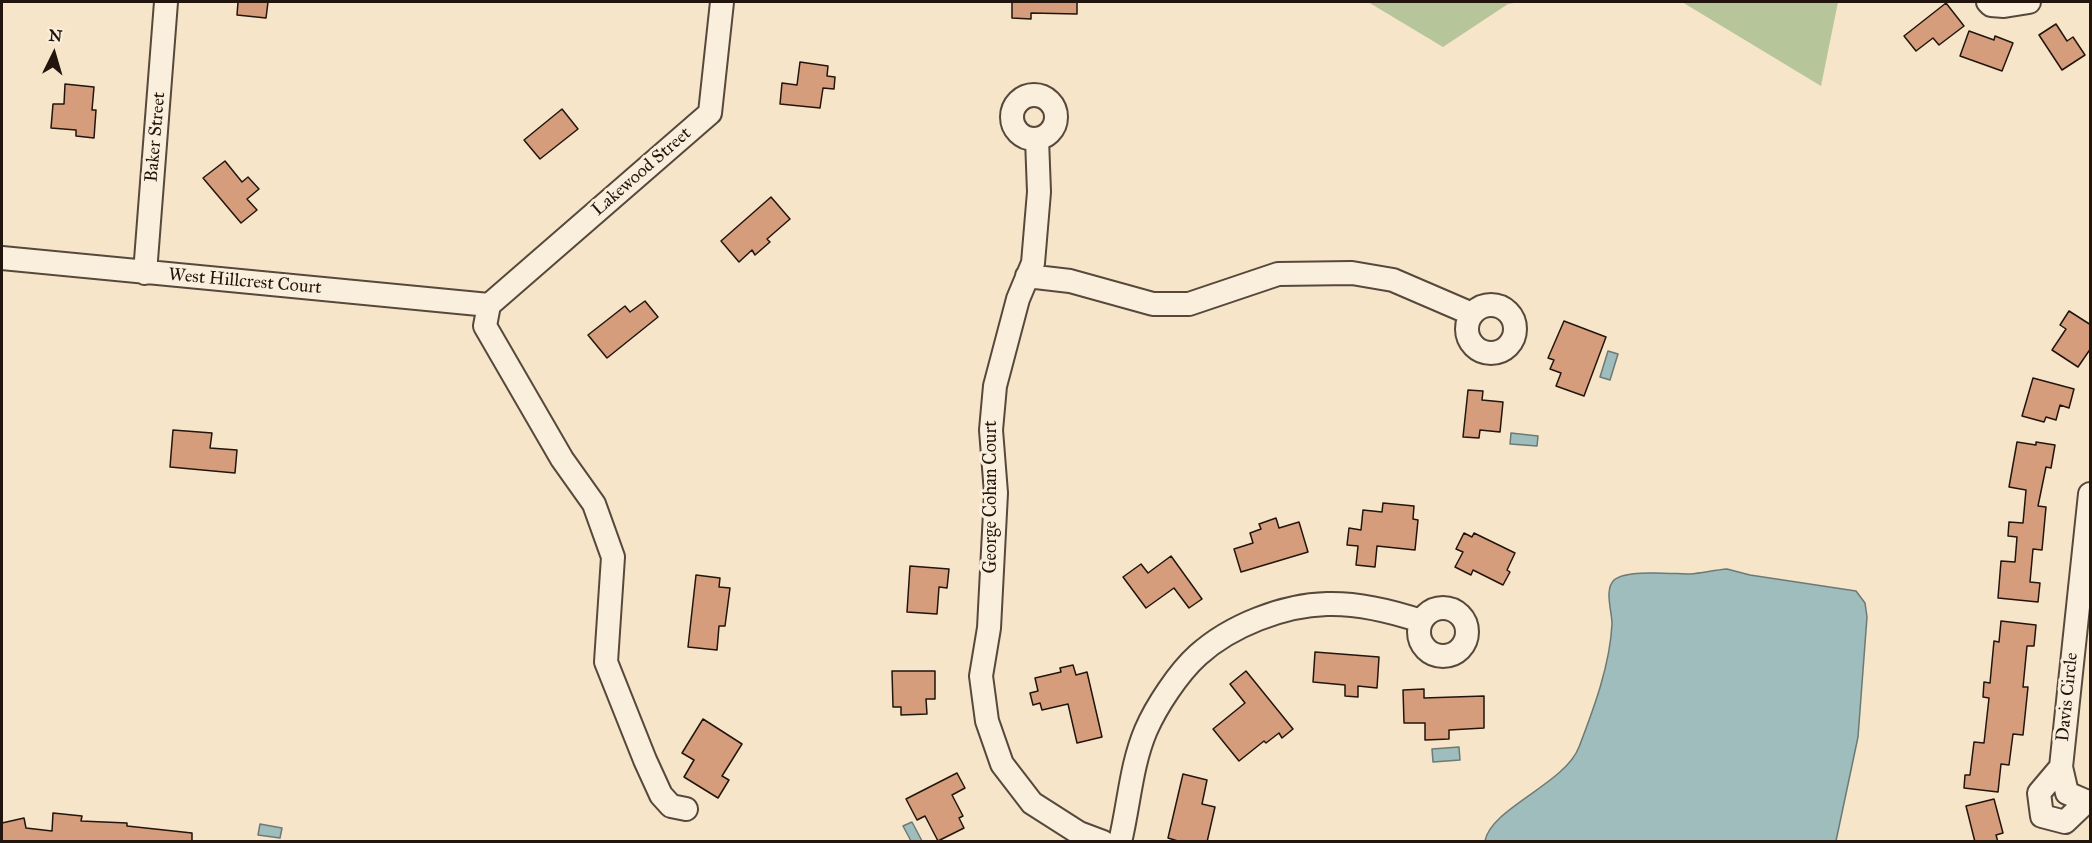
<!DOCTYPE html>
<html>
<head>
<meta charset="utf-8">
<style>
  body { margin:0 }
  #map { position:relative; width:2092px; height:843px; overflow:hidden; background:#f7e5c9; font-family:"IM FELL Great Primer",serif }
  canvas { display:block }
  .frame { position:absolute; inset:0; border:3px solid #21150d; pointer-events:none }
  .north { position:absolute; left:24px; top:24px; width:60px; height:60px; -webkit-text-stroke:4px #faeedc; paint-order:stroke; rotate:5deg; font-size:16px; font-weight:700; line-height:24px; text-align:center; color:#21150d }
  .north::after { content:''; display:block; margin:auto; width:21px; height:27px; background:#21150d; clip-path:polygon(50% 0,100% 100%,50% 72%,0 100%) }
</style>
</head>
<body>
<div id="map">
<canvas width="2092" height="843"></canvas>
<div class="frame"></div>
<div class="north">N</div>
</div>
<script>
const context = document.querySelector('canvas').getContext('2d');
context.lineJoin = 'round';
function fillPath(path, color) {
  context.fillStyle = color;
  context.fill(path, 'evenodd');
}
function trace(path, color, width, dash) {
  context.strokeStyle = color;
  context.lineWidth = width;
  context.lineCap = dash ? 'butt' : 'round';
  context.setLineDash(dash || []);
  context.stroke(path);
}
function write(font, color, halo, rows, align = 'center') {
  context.font = font + ' "IM FELL Great Primer",serif';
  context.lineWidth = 6;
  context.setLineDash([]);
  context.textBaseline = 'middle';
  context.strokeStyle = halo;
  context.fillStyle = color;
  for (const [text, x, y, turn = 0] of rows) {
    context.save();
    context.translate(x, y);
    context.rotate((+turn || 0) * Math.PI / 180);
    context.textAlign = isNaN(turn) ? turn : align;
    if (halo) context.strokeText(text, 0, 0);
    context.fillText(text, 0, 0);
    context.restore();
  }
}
fillPath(new Path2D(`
  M1368,2H1520L1508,4L1443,47Z
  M1682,2H1838L1821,86Z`), '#b7c69a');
const water = new Path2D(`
  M1608,351L1618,354L1610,380L1600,377Z
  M1511,433L1538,436L1537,446L1510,444Z
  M1727,569L1750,575L1856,591L1865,603L1867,617L1858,737L1836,841H1485C1491,808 1565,784 1579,747C1594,708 1610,665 1612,624C1612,611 1604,590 1614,580C1626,569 1674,574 1690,574C1702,573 1715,570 1727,569Z
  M1459,747L1460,760L1433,762L1432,749Z
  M912,822L922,841H911L903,826Z
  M260,824L282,828L280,838L258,835Z`);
fillPath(water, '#9ebdbc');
trace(water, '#6c7a76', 1.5);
const building = new Path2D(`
  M238,2H268L266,18L237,15Z
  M1012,2H1077V14L1031,13V19L1012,18Z
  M1946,3L1964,26L1939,45L1933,38L1916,51L1904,36Z
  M2056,24L2067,41L2073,37L2085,55L2062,70L2039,35Z
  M1969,31L1994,40L1995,36L2013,43L2002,71L1960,56Z
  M800,62L828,66L827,76L835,77L834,89L823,88L820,108L780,104L782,83L797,85Z
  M65,84L94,87L92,110H96L94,138L76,136V130L51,128L53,104H64Z
  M562,109L578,129L540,159L524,140Z
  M225,161L242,182L248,177L259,189L247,199L257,210L241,223L203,178Z
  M771,197L790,219L767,239L770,242L755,255L752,250L739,262L721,241Z
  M645,301L658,317L607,358L588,335L625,306L630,312Z
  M2069,311L2091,325V348L2078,367L2052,350L2066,329L2060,325Z
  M1564,321L1606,337L1584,396L1556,386L1561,373L1550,369L1554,360L1548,358Z
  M2033,378L2074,389L2069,408L2060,405L2056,420L2046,417L2044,422L2022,416Z
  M1468,390L1483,391L1482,400L1503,402L1500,432L1480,430L1479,438L1463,437Z
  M173,430L212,433L210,448L237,450L235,473L170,467Z
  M2017,442L2036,445V442L2055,445L2051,468L2046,467L2038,506L2046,507L2042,550L2033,549L2030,582L2040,583L2038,602L1998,598L2001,561L2015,562L2017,537L2008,536L2009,522L2023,523L2026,490L2009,487Z
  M1383,503L1414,506L1413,519L1418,520L1415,550L1377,546L1375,567L1356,565L1358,546L1347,545L1349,528L1361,530L1363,510L1382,512Z
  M1276,518L1279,528L1299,522L1308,552L1241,572L1234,549L1253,543L1250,533L1261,529L1259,524Z
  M1464,533L1472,537L1474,533L1515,553L1507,570L1510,572L1503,585L1473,570L1471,575L1455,567L1463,552L1456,549Z
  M1171,556L1202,599L1189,608L1174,588L1146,608L1123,577L1141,564L1148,573Z
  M910,566L949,569L947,588L939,587L937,614L907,612Z
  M696,575L720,578L719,587L730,588L725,626H719L717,650L688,647Z
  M2001,621L2036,625L2034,646H2027L2023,687H2028L2023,735L2013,734L2009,765L2001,764L1998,792L1964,788L1965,775H1970L1974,742L1984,743L1989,698L1983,697L1984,682L1990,683L1994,641L1999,642Z
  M1315,652L1379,657L1377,688L1358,686V697L1345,696V685L1313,682Z
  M1073,665L1076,675L1087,672L1102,737L1077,743L1068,704L1042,710L1040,703L1033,705L1030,693L1038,691L1035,678L1061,672L1060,668Z
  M892,671H935V699H926L927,714L901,715V707H893Z
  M1246,671L1293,729L1282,738L1279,733L1266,743L1264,741L1239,761L1213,729L1245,703L1230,684Z
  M1424,689V698L1484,696V728L1449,730V739L1425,740V723H1404L1403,690Z
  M703,719L742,744L722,776L729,780L718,798L684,777L694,760L682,753Z
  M957,773L965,788L952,795L963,816L959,818L964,828L938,841L925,816L917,820L906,799Z
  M1183,774L1207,780L1202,804L1215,807L1207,842H1181L1168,838Z
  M1994,799L2003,833L1996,835L1998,842H1975L1966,806Z
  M53,813L82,816L81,821L127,823V826L192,833V842H2V823L24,818L26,828L52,831Z`);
fillPath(building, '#d69d7d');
trace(building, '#21150d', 1.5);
const minor = new Path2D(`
  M1988,2L1991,5L2004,6L2029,2
  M1012 117a22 22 0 1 1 44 0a22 22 0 1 1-44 0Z
  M1037,139L1039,192L1033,263L1018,299L995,386L991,430L996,493L989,628L981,676L987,721L1002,764L1032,803L1079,833L1103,842
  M2,258L489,305
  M145,273L166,2
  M1027,276L1070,281L1153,304H1189L1278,274L1352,273L1393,280L1472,314
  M489,305L485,326L562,459L594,504L613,557L606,662L645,760L661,795L671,806L686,809
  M489,305L710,113L722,2
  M1467 329a24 24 0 1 1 48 0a24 24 0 1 1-48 0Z
  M2090,494L2061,767L2067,793L2090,803
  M1419 632a24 24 0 1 1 48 0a24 24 0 1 1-48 0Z
  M2061,767L2039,793L2042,816L2065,822L2087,801
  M1120,842C1129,805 1131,765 1146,730C1156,707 1178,673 1198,655C1230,626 1283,605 1327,604C1359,603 1391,611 1421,621`);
trace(minor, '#56493c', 26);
trace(minor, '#faeedc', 22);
write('18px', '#21150d', '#faeedc', [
  ["Baker Street",156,137,-85],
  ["Lakewood Street",642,172,-41],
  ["West Hillcrest Court",245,282,5],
  ["George Cohan Court",992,497,-90],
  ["Davis Circle",2068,697,-84]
]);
</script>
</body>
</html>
